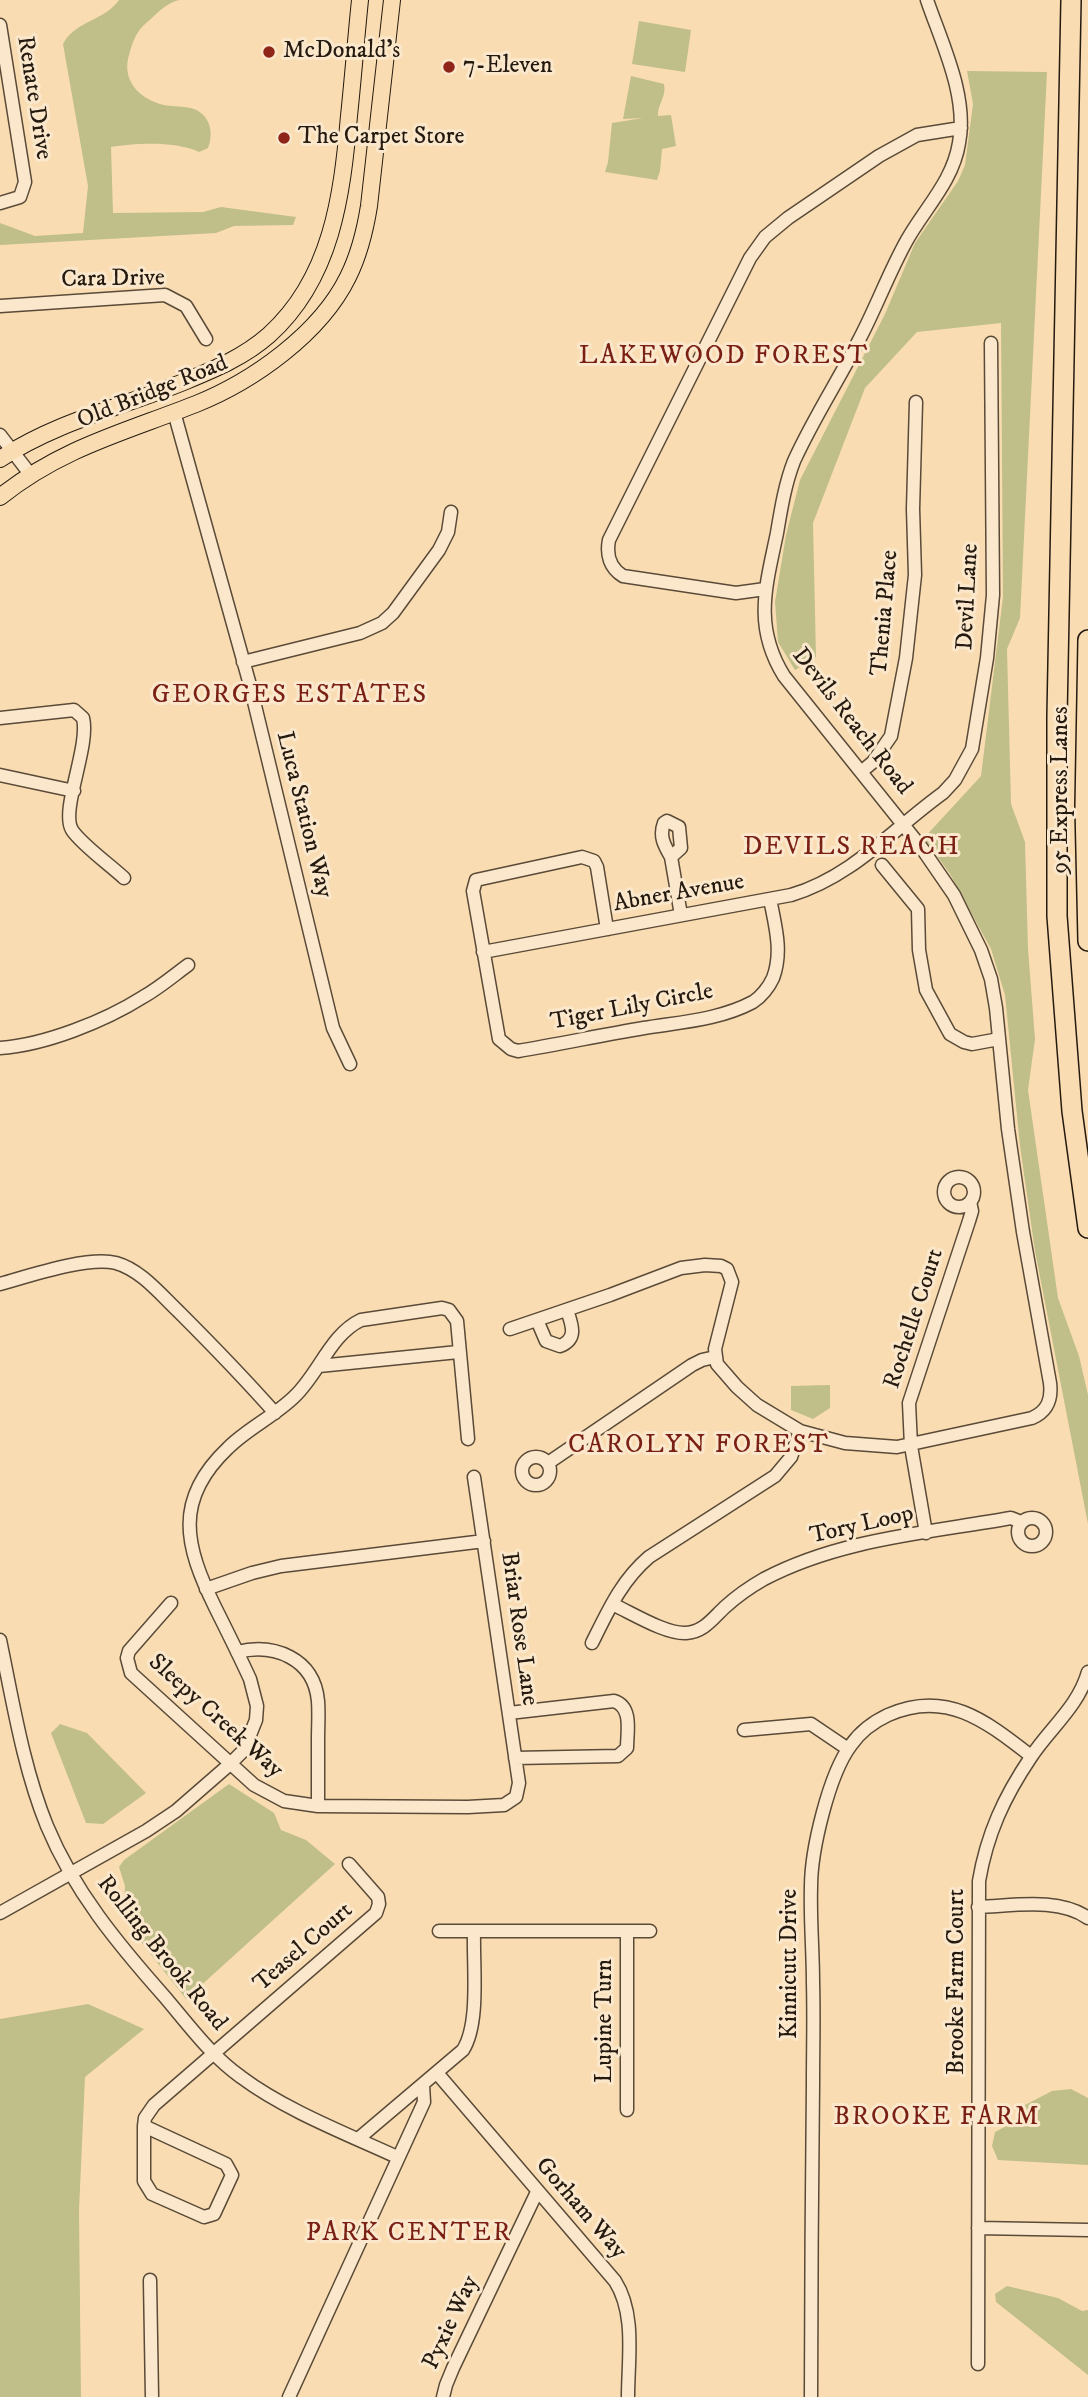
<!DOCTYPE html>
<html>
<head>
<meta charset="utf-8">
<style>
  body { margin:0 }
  canvas { display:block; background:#f9dcb1 }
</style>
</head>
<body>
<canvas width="1088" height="2397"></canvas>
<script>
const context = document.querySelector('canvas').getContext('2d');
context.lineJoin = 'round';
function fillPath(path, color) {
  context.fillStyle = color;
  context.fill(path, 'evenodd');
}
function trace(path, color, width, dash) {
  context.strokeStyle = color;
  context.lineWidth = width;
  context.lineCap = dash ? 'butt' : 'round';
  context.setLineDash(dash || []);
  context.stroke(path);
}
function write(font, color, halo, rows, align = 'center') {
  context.font = font + ' "IM FELL DW Pica",serif';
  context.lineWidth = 6;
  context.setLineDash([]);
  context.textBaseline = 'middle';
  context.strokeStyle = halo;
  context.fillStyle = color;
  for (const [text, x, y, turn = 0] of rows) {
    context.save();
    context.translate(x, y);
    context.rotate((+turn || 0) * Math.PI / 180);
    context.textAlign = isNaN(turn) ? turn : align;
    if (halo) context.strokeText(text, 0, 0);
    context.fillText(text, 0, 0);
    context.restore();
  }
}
fillPath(new Path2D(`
  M119,0H179C164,4 156,15 144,25C135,33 131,47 128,59C123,83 142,100 164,105C179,108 195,104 205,117C212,126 212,138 208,148L199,152C175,141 136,143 111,147L113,213L203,212L221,207L296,217L293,225L234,226L216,233L0,245V223L35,236L83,233L88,186L63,44C75,21 104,21 119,0Z
  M639,21L691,30L685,72L632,64Z
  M967,71L1047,72L1020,618L1007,649L1011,804L1025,842L1028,949L1035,1039L1028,1090L1058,1298L1079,1356L1088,1395V1524L1035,1251L1020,1146L1005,995L991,949L950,874L924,838L981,776L1003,597L1001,323L917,332L865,388L813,523L816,657L795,670L778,642L775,602L786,535L800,480L885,314L915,243L958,181L965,165L973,104Z
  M631,76L664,84C667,96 657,105 658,116L671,115L676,146L662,149L660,171L657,180L605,172L608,162L612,123L643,118L623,119Z
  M830,1385V1408L813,1419L791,1410V1386Z
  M60,1724L87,1733L146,1793L103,1824L86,1823L51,1733Z
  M229,1784L274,1813L281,1830L306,1840L335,1864L186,1999L123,1919L125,1886L119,1867L124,1860Z
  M88,2004L144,2029L85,2077L79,2210L81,2397H0V2019Z
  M1071,2089L1088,2098V2165L998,2160L992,2146L995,2132L1018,2120L1025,2105L1052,2091Z
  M1007,2286L1058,2298L1082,2311L1088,2310V2375L996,2302L995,2294Z`), '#c0bf89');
const minor = new Path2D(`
  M0,25L25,182L20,197L0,203
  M0,306L165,295L186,306L206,339
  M174,412L250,685L333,1028L350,1064
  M0,435L30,474
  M765,589L736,593L623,576C610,568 606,555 609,540L750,258L765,237L788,218L879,156L917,135L961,128
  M243,662L360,633L382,623L393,613L439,550L448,532L451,512
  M0,718L74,710L83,718C90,747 60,810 72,830C81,844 110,865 124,878
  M861,772L873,762L891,736L906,658L915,575L913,509L916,402
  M0,775L74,791
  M667,821L679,827L681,848L671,857C664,845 659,836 664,823Z
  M671,857L681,915
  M882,865L918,909L919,950L926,990L950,1034L964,1042L972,1044L999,1039
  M607,929L597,867L594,861L582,857L476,880L473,891L499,1039L511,1049L518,1051C560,1044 602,1035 644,1028C681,1022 719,1020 753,1002C761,997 769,987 773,978C783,952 775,925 770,899
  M483,952L791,895C852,877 893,829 943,793L955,780L972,749L987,658L993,595L991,343
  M0,1048C45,1045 105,1021 143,997C159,988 173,976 188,965
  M944 1192a15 15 0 1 1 30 0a15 15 0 1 1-30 0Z
  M0,1284C29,1276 87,1256 116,1263C141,1270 160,1294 179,1312C212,1345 244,1378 275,1413
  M537,1320L546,1341L560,1346C578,1339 572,1325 567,1310
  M510,1329L610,1295L681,1268L705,1265L721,1266L727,1269L732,1282L715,1349L717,1364L737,1387L757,1405L800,1431L845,1443L897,1447L1032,1418C1048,1411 1052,1399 1050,1383L1023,1232L1008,1129L996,1008L991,979L981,950L954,895L921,847L784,676C753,626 766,586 777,533C781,509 785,484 794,461C813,419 838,381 859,340C876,308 889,272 907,240C925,208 953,181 959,143C968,96 942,44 927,0
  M319,1366L458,1352
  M522 1471a14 14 0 1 1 28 0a14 14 0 1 1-28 0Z
  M548,1463L692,1365L702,1360L715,1357
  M1018 1532a14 14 0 1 1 28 0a14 14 0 1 1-28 0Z
  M926,1533L911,1446L909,1403L969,1221L972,1211L970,1202
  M206,1589L252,1573L281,1566L484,1541
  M171,1603L129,1651L127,1658L131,1673L254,1785L284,1801L318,1806L468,1807L504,1805L516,1797L519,1783L474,1477
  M612,1604C632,1613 665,1634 686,1633C704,1632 713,1618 725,1607C737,1596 750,1587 764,1579C840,1539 927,1533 1011,1518L1021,1522
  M0,1640C13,1702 23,1767 47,1826C74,1891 118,1944 164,1996C188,2024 211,2056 241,2077C285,2110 347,2134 397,2157
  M592,1643C608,1611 621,1581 649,1557L775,1476L791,1457L800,1431
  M237,1652C274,1643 314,1658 318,1701C319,1714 318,1727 318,1740C318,1762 318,1784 318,1806
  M509,1713L614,1701C633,1707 627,1732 627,1748L618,1756L515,1758
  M744,1730L811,1724L848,1749
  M978,1907C1013,1906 1058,1897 1088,1918
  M0,1913L146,1831L176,1811L230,1764L244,1750L256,1720L257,1706L250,1679C239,1655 227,1631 215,1607C185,1546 173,1500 228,1448C248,1428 275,1416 295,1396C319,1373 331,1334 361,1320L442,1308L449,1310L457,1321L468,1439
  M439,1931H650
  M437,2073L615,2281C636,2314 628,2359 628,2397
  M627,2110V1931
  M144,2126L145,2118L154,2105L376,1913L379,1904L378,1897L349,1864
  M144,2126L226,2164L232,2175L214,2214L204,2217L152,2194L144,2181Z
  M358,2139L463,2050C480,2023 473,1966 474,1933
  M978,2228L1088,2230
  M150,2280L152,2397
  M978,2364L979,1881C987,1834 1004,1797 1031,1757C1050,1728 1078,1707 1088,1672
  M289,2397L424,2102L423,2085
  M443,2397L446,2385L453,2368L537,2192
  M811,2397C811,2292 812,2188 813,2083C813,2050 814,2016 813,1983C813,1951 810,1919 811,1887C811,1850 829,1774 851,1745C860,1732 873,1722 888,1715C946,1689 986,1721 1031,1756`);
const major = new Path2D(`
  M0,459C57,421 123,407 186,381C215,369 244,357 269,335C332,278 342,196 349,116C353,78 356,39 360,0
  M0,497C61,448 125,432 196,404C253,381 320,334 348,277C359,255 365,231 369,206L392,0`);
const highway = new Path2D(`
  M1071,0L1057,716V916L1072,1111L1088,1228
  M1088,640L1085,807L1088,941`);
trace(minor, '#5a4a38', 15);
trace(major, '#251a10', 18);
trace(highway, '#251a10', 22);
trace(minor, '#fbe8cc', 12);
trace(major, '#f9dcb1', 16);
trace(highway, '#f9dcb1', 19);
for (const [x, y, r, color] of [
  [269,52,7,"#8f2418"],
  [449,67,7,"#8f2418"],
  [284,138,7,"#8f2418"]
]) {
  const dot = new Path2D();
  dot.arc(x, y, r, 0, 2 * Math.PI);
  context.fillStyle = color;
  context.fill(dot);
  trace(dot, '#fbe8cc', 2.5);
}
write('24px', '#251a10', '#fbe8cc', [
  ["McDonald's",283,52],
  ["7-Eleven",463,67],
  ["The Carpet Store",298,138]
], 'left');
write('24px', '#251a10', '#fbe8cc', [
  ["Renate Drive",33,98,81],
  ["Cara Drive",113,280,-1],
  ["Old Bridge Road",153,393,-22],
  ["Devil Lane",969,597,-87],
  ["Thenia Place",886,613,-85],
  ["Devils Reach Road",851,722,52],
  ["95 Express Lanes",1062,790,-90],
  ["Luca Station Way",303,815,76],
  ["Abner Avenue",679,894,-10],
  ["Tiger Lily Circle",632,1008,-11],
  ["Rochelle Court",915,1319,-72],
  ["Tory Loop",862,1526,-13],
  ["Briar Rose Lane",518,1629,82],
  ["Sleepy Creek Way",215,1717,42],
  ["Teasel Court",304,1948,-41],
  ["Rolling Brook Road",161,1954,51],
  ["Kinnicutt Drive",791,1964,-90],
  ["Brooke Farm Court",958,1982,-90],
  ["Lupine Turn",606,2021,-90],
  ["Gorham Way",580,2209,49],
  ["Pyxie Way",452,2323,-65]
]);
context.letterSpacing = '2px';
write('26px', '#7a1f14', '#fbe8cc', [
  ["LAKEWOOD FOREST",724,358],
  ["GEORGES ESTATES",290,697],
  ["DEVILS REACH",852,849],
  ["CAROLYN FOREST",699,1447],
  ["BROOKE FARM",937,2119],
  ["PARK CENTER",409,2235]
]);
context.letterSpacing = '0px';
</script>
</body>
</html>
